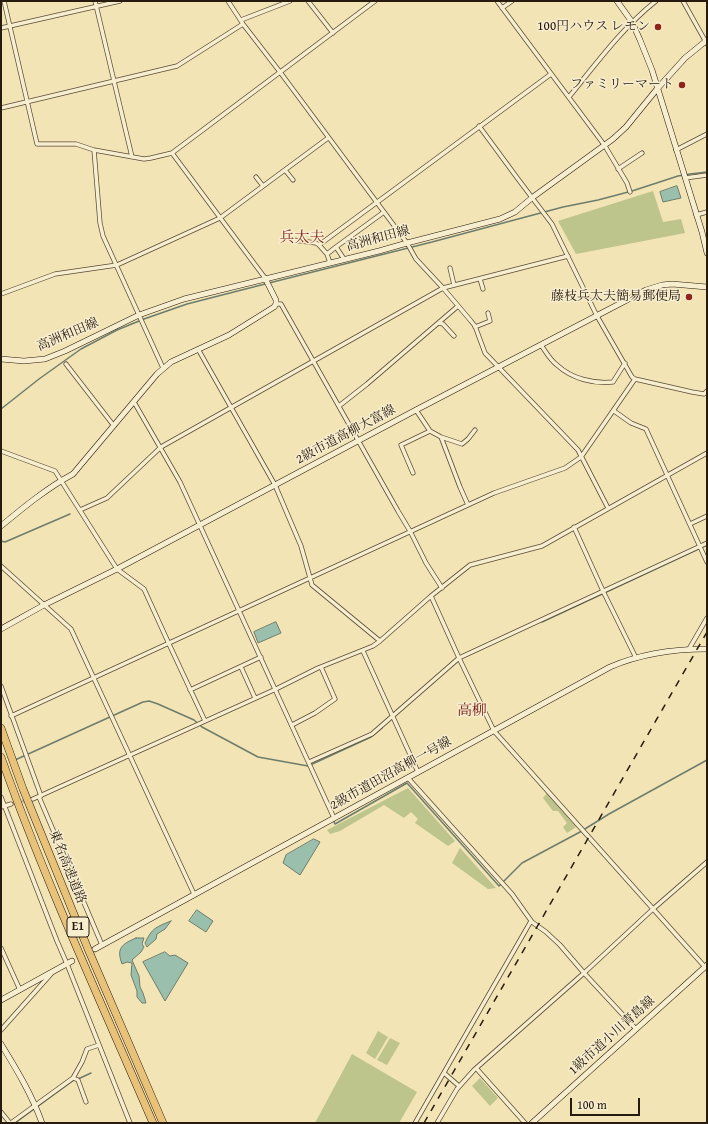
<!DOCTYPE html>
<html>
<head>
<meta charset="utf-8">
<style>
  body { margin:0 }
  #map { position:relative; width:708px; height:1124px; overflow:hidden; background:#f2e4b5; font-family:"Gentium Book Plus",serif }
  canvas { display:block }
  .frame { position:absolute; inset:0; border:2px solid #271a0e; pointer-events:none }
  .scale { position:absolute; left:570px; top:1098px; width:70px; height:18px; box-sizing:border-box; border:2px solid #271a0e; border-top:0; padding-left:5px; font-size:12px; line-height:14px; white-space:nowrap; color:#271a0e; -webkit-text-stroke:3px #f7edcf; paint-order:stroke }
</style>
</head>
<body>
<div id="map">
<canvas width="708" height="1124"></canvas>
<div class="frame"></div>
<div class="scale">100 m</div>
</div>
<script>
const context = document.querySelector('canvas').getContext('2d');
context.lineJoin = 'round';
function fillPath(path, color) {
  context.fillStyle = color;
  context.fill(path, 'evenodd');
}
function trace(path, color, width, dash) {
  context.strokeStyle = color;
  context.lineWidth = width;
  context.lineCap = dash ? 'butt' : 'round';
  context.setLineDash(dash || []);
  context.stroke(path);
}
function write(font, color, halo, rows, align = 'center') {
  context.font = font + ' "Gentium Book Plus","Noto Serif JP",serif';
  context.lineWidth = 3;
  context.setLineDash([]);
  context.textBaseline = 'middle';
  context.strokeStyle = halo;
  context.fillStyle = color;
  for (const [text, x, y, turn = 0] of rows) {
    context.save();
    context.translate(x, y);
    context.rotate((+turn || 0) * Math.PI / 180);
    context.textAlign = isNaN(turn) ? turn : align;
    if (halo) context.strokeText(text, 0, 0);
    context.fillText(text, 0, 0);
    context.restore();
  }
}
fillPath(new Path2D(`
  M653,191L663,222L681,219L685,233L576,254L558,221Z
  M408,788L455,841L448,846L415,823L418,819L411,812L404,818L384,805L340,831L330,834L327,830Z
  M547,793L576,827L567,833L563,827L567,823L558,811H553L543,798Z
  M460,848L496,888L488,889L452,863Z
  M378,1031L388,1037L375,1059L366,1053Z
  M390,1038L400,1043L387,1065L377,1060Z
  M352,1054L417,1092L399,1123H315Z
  M480,1078L498,1098L490,1106L472,1086Z`), '#bdc48c');
const water = new Path2D(`
  M677,186L681,198L663,202L660,192Z
  M276,622L281,633L258,643L254,632Z
  M314,839L320,842L300,875L283,863L286,855Z
  M197,910L213,921L206,932L189,921Z
  M171,921L165,929L157,934L156,939L147,947L145,943C152,928 156,927 171,921Z
  M136,938H144L142,944L144,947L141,952L132,960L139,976L140,987L143,993L146,1003H142L137,997V991L131,975L132,963L127,962L122,964C116,948 122,944 136,938Z
  M165,952L170,956L175,955L188,963L165,1001L143,962Z`);
fillPath(water, '#9bbfad');
trace(water, '#6d7d6d', 1);
trace(new Path2D(`
  M269,283L432,242L563,207L598,200L632,191L678,176L690,174L707,172
  M1,409L39,379L81,349L117,330L144,319L187,304L265,284
  M1,541L5,542L70,514
  M542,622L585,602L707,545
  M15,760L143,702L149,701L158,704L194,720L202,727L258,757L308,766L371,737L382,728
  M333,820L335,824L407,783L499,886L522,863L580,832L609,814L707,760
  M78,1079L91,1073
  M15,1123L74,1080`), '#6d7d6d', 1.5);
trace(new Path2D(`
  M11,804L33,799`), '#c9bc94', 3.5, [3.5, 2]);
const street = new Path2D(`
  M4,1L37,144H76L94,150L144,159L151,158L172,153L375,1
  M95,1L132,157
  M228,1L243,24L280,72L407,243L416,259L443,288L471,321L475,326L485,353L578,450L608,508
  M308,1L333,33
  M497,1L605,146L627,183L630,192
  M683,1L707,44
  M502,8L512,1
  M241,20L290,1
  M1,28L120,1
  M569,97C596,64 622,28 656,1
  M1,108L177,66L243,24
  M479,126L518,179L552,224L597,316L632,377L635,379L692,392L704,394L707,391
  M94,150L100,223L103,236L163,368
  M676,150L707,134
  M172,153L265,278
  M618,169L642,153
  M285,170L293,180
  M256,177L263,186
  M685,178L707,175
  M696,215L707,212
  M293,240L316,243L319,245
  M336,247L384,212
  M327,254L319,245L551,74
  M330,263L327,254L336,247L344,259
  M450,268L454,285
  M480,279L483,289
  M1,294L55,274L117,265L220,218L328,138
  M276,304H281L398,511L410,531L426,563L442,588
  M439,323L443,324L454,336
  M475,327L490,321L488,313
  M541,345C546,352 550,360 557,365C572,379 594,384 613,382L625,363
  M198,349L275,485L301,546L312,585L380,641
  M66,364L114,426
  M134,402L180,482L334,818
  M339,406L367,384L458,306
  M416,410L430,431L441,437L460,487L468,505
  M614,411L631,423L646,429L707,562
  M441,437L462,444L468,439L475,430
  M1,451L55,471L117,569L144,589L169,644L205,721
  M413,473L401,445L430,431
  M80,510L107,498L161,447L443,288L568,256
  M690,524L707,516
  M574,527L603,591L636,658
  M1,566L71,629L194,894
  M431,596L459,658L494,731L705,967
  M689,649L707,618
  M363,651L418,772
  M241,667L255,698
  M1,686L41,796
  M190,690L261,657
  M11,716L494,493L565,468L581,457L635,379
  M292,725L315,713L335,699L321,667
  M309,762L372,734L459,658L707,543
  M408,778L512,894L532,922L546,932L560,945L584,973L636,1029
  M1,797L57,941L67,964L130,1123
  M39,797L102,945
  M33,799L276,689L318,668L373,646L380,641L431,596L470,565L542,546L707,453
  M1,807L11,804
  M1,948L20,990
  M1,1030L51,974
  M476,1068L525,1123
  M444,1073L459,1086
  M73,1078L82,1062L87,1049L99,1045
  M1,1112L10,1123
  M11,1123L73,1078L78,1080L86,1102
  M415,1123L531,921
  M437,1123L457,1089L474,1070L584,973L653,909L707,862`);
const secondary = new Path2D(`
  M617,1L632,22L640,40L652,70L702,232L707,253
  M1,359L24,361L45,359L65,351L139,315L184,299L379,251L407,243L500,219L515,212L533,197L613,139L626,127L657,89L685,58L707,40
  M1,526C24,507 47,488 73,474L157,374L171,362L229,335L274,307L276,304V300L265,278
  M1,629L44,605L117,569L416,410L646,290L662,285L672,284L707,287
  M95,949L610,667C640,654 675,649 707,649
  M1,1000L72,961
  M1,1044C17,1070 32,1095 42,1123
  M532,1123L707,965`);
const highway = new Path2D(`
  M1,728L23,789L88,949L163,1123
  M1,757C45,881 101,1002 153,1123`);
trace(street, '#5a4c38', 5);
trace(secondary, '#271a0e', 6);
trace(highway, '#271a0e', 8);
trace(street, '#f7edcf', 3.5);
trace(secondary, '#f7edcf', 5);
trace(highway, '#e9c27a', 7);
trace(new Path2D(`
  M424,1123L707,632`), '#271a0e', 1.5, [7, 7]);
for (const [x, y, r, color] of [
  [658,27,4,"#8f2418"],
  [682,85,4,"#8f2418"],
  [689,297,4,"#8f2418"]
]) {
  const dot = new Path2D();
  dot.arc(x, y, r, 0, 2 * Math.PI);
  context.fillStyle = color;
  context.fill(dot);
  trace(dot, '#f7edcf', 1.5);
}
for (const [x, y, w] of [
  [78,927,22]
]) {
  const box = new Path2D();
  box.roundRect(x - w / 2, y - 10, w, 20, 3);
  context.fillStyle = '#f7edcf';
  context.fill(box);
  trace(box, '#271a0e', 1);
}
write('bold 12px', '#271a0e', null, [
  ["E1",78,927]
]);
write('13px', '#271a0e', '#f7edcf', [
  ["100円ハウス レモン",650,27],
  ["ファミリーマート",674,85],
  ["藤枝兵太夫簡易郵便局",681,297]
], 'right');
write('13px', '#271a0e', '#f7edcf', [
  ["高洲和田線",378,239,-15],
  ["高洲和田線",68,335,-23],
  ["2級市道高柳大富線",346,435,-28],
  ["2級市道田沼高柳一号線",391,774,-29],
  ["東名高速道路",67,867,68],
  ["1級市道小川青島線",612,1036,-42]
]);
write('15px', '#7a1f14', '#f7edcf', [
  ["兵太夫",302,238],
  ["高柳",472,711]
]);
</script>
</body>
</html>
